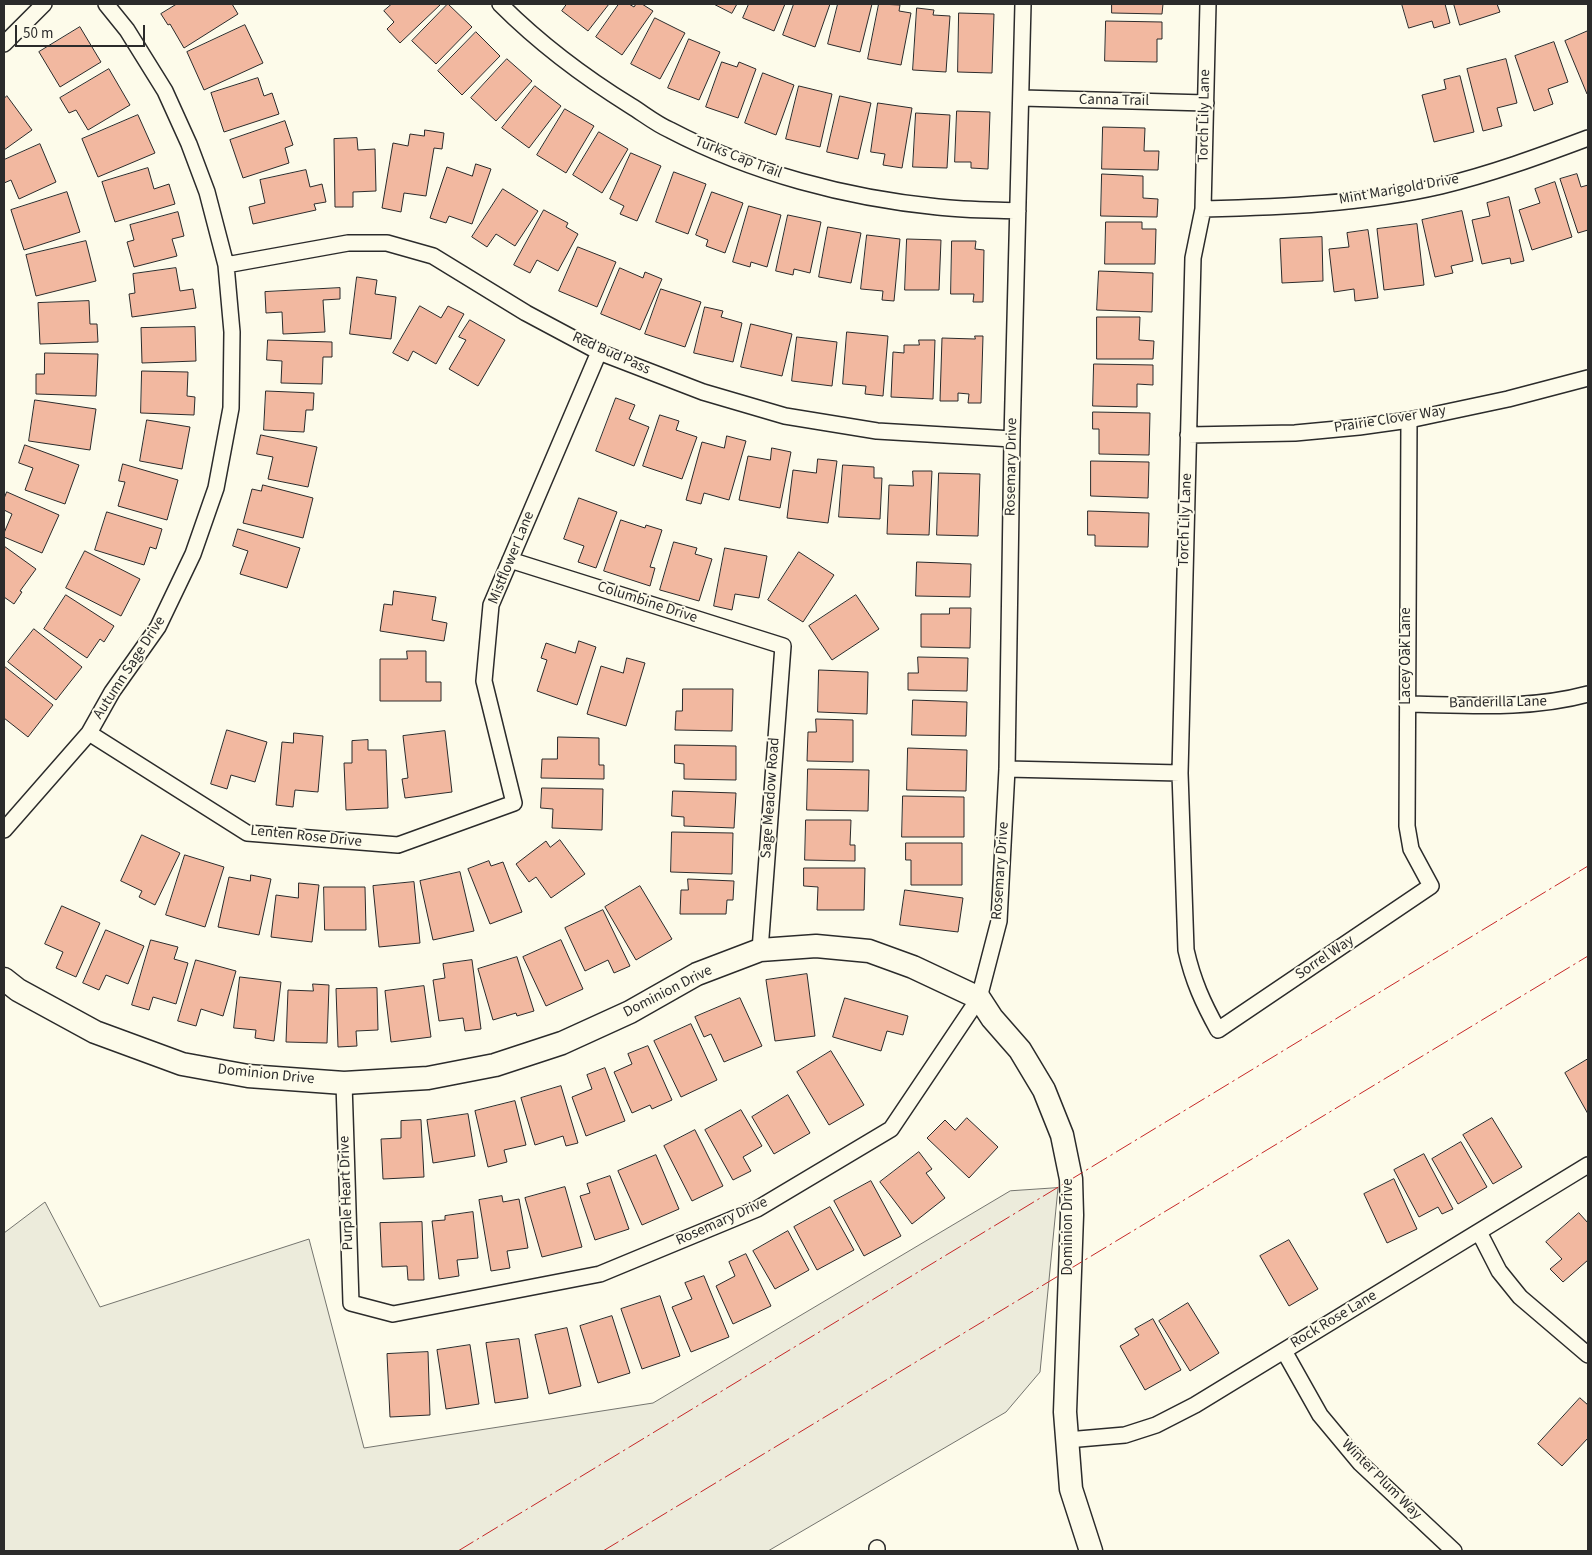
<!DOCTYPE html>
<html>
<head>
<meta charset="utf-8">
<style>
  body { margin:0 }
  #map { position:relative; width:1592px; height:1555px; overflow:hidden; background:#fdfbea; font-family:"Source Sans 3",sans-serif }
  canvas { display:block }
  .frame { position:absolute; inset:0; border:5px solid #2b2b2b; pointer-events:none }
  .scale { position:absolute; left:15px; top:25px; width:130px; height:22px; box-sizing:border-box; border:2px solid #2b2b2b; border-top:0; padding-left:6px; font-size:15px; line-height:18px; white-space:nowrap; color:#2b2b2b; -webkit-text-stroke:4px #fdfbea; paint-order:stroke }
</style>
</head>
<body>
<div id="map">
<canvas width="1592" height="1555"></canvas>
<div class="frame"></div>
<div class="scale">50 m</div>
</div>
<script>
const context = document.querySelector('canvas').getContext('2d');
context.lineJoin = 'round';
function fillPath(path, color) {
  context.fillStyle = color;
  context.fill(path, 'evenodd');
}
function trace(path, color, width, dash) {
  context.strokeStyle = color;
  context.lineWidth = width;
  context.lineCap = dash ? 'butt' : 'round';
  context.setLineDash(dash || []);
  context.stroke(path);
}
function write(font, color, halo, rows, align = 'center') {
  context.font = font + ' "Source Sans 3",sans-serif';
  context.lineWidth = 4;
  context.setLineDash([]);
  context.textBaseline = 'middle';
  context.strokeStyle = halo;
  context.fillStyle = color;
  for (const [text, x, y, turn = 0] of rows) {
    context.save();
    context.translate(x, y);
    context.rotate((+turn || 0) * Math.PI / 180);
    context.textAlign = isNaN(turn) ? turn : align;
    if (halo) context.strokeText(text, 0, 0);
    context.fillText(text, 0, 0);
    context.restore();
  }
}
const green = new Path2D(`
  M1058,1188L1040,1372L1006,1412L768,1551H4V1233L45,1202L100,1307L309,1239L364,1448L653,1403L1010,1191Z`);
fillPath(green, '#ecebdb');
trace(green, '#74746e', 1);
const building = new Path2D(`
  M177,4H232L238,14L184,48L170,24L168,25L161,14Z
  M392,4H441L400,43L387,29L394,22L384,11Z
  M448,4L472,27L436,64L412,41Z
  M567,4H609L588,31L562,11Z
  M619,4H629L634,7L636,4H642L653,11L622,55L596,37Z
  M714,4H737L732,13Z
  M749,4H785L774,31L743,18Z
  M794,4H830L815,47L783,35Z
  M838,4H872L860,52L828,44Z
  M879,4L900,5L899,11L911,13L901,65L868,59Z
  M1112,4H1163L1162,14L1112,13Z
  M1402,4H1445L1450,23L1434,28L1432,21L1409,28Z
  M1454,4H1497L1500,12L1460,25Z
  M917,8L934,10L933,15L950,16L946,72L913,70Z
  M959,13L994,14L992,73L958,72Z
  M655,18L685,33L660,79L631,64Z
  M1106,21L1162,22V39H1157V62L1105,61Z
  M245,25L263,63L204,90L187,52Z
  M80,27L101,62L60,87L39,52Z
  M1588,31V94H1587L1565,41Z
  M476,32L500,56L462,95L438,71Z
  M689,39L720,52L699,100L668,88Z
  M1554,42L1568,82L1548,89L1553,104L1534,111L1515,56Z
  M507,59L532,81L496,121L471,98Z
  M1506,59L1517,103L1497,108L1502,126L1483,131L1467,69Z
  M722,62L737,67L739,62L756,69L738,118L706,107Z
  M109,69L130,105L88,130L76,110L69,113L60,98Z
  M763,73L794,85L776,135L745,123Z
  M1460,76L1474,132L1434,142L1422,95L1446,89L1444,80Z
  M258,78L264,96L272,93L279,114L224,132L211,93Z
  M535,86L561,106L529,148L502,128Z
  M799,86L832,94L820,147L786,139Z
  M7,96L32,130L4,150V99Z
  M840,96L871,103L858,159L827,152Z
  M878,103L912,108L902,168L883,165L885,154L871,152Z
  M565,109L594,126L566,173L537,155Z
  M957,111L990,112L988,169L971,168V162H955Z
  M916,113L950,115L947,168L913,167Z
  M138,115L155,153L98,177L82,139Z
  M285,121L293,145L285,148L289,163L243,178L230,140Z
  M1103,127L1145,128L1144,151H1159L1158,170L1102,169Z
  M425,130L444,133L442,149L434,148L426,196L404,193L401,212L382,208L393,143L408,146L410,134L424,136Z
  M599,132L628,149L602,193L573,175Z
  M357,138L358,150L375,149L376,191L353,192V207H335L334,139Z
  M40,144L56,182L19,199L11,180L4,183V160Z
  M631,153L661,166L637,221L620,214L624,206L610,199Z
  M476,164L491,169L472,224L449,216L446,223L430,218L447,167L472,176Z
  M148,168L154,189L169,184L175,204L115,222L102,182Z
  M306,170L310,187L322,184L326,202L314,204L316,210L253,224L249,207L265,203L260,180Z
  M674,172L706,184L688,234L656,222Z
  M1102,174L1143,176V198L1158,199L1157,217L1101,216Z
  M1577,174L1581,187L1588,185V230L1578,233L1560,179Z
  M1555,182L1572,237L1532,250L1519,210L1540,203L1535,189Z
  M503,189L538,211L515,246L496,234L487,247L472,237Z
  M67,192L80,232L24,250L11,210Z
  M712,192L743,203L725,253L706,246L708,240L696,235Z
  M1509,197L1524,261L1511,264L1510,258L1482,264L1472,220L1490,216L1487,203Z
  M749,206L781,215L767,267L751,262L750,267L733,262Z
  M544,210L568,223L566,227L578,234L558,271L537,260L530,273L514,265Z
  M1462,211L1473,261L1451,266L1453,273L1435,277L1422,220Z
  M178,212L184,236L172,239L177,256L134,267L127,242L134,240L130,225Z
  M788,215L821,222L810,273L794,269L793,275L776,271Z
  M1106,222H1142V229H1156L1155,264H1105Z
  M1417,224L1424,285L1384,290L1377,229Z
  M828,227L861,233L851,283L819,277Z
  M1368,230L1378,298L1355,301L1354,289L1334,292L1329,249L1349,247L1347,233Z
  M867,235L900,239L894,301L882,300L883,291L861,289Z
  M1322,237L1323,281L1282,283L1280,239Z
  M907,239L941,240L939,290H905Z
  M86,241L96,281L36,296L26,255Z
  M952,241H976L975,249L984,250L983,302H973L974,294H951Z
  M578,247L616,262L597,307L559,291Z
  M176,268L180,291L193,289L196,308L132,317L129,294L135,293L133,274Z
  M620,268L643,278L645,272L662,279L640,330L601,314Z
  M1099,271L1153,273L1152,312L1097,310Z
  M357,277L377,280L375,294L396,297L391,339L350,334Z
  M340,288V299L323,300L325,332L283,334L282,312L266,313L265,292Z
  M661,289L701,302L685,347L645,334Z
  M89,301L90,324H97L98,342L40,344L38,303Z
  M420,306L441,318L448,306L464,314L436,364L413,351L408,361L393,353Z
  M705,307L723,311L721,317L742,323L733,362L694,353Z
  M1097,317H1140L1139,340L1154,341L1153,359H1097Z
  M470,320L505,340L478,386L449,369L466,340L459,337Z
  M751,324L792,334L782,376L741,367Z
  M195,327L196,361L142,363L141,328Z
  M847,332L888,336L883,396L865,394L866,386L843,384Z
  M975,336H983L981,403H968L969,394L958,393V401H940L942,338L975,339Z
  M797,337L837,342L832,386L792,381Z
  M268,340L332,342V357H323L322,384L281,383L282,361L267,360Z
  M919,340H935L933,399L891,397L893,352L904,353V345H919Z
  M45,353L98,354L96,396L36,394V374H44Z
  M1094,364L1153,365V385L1137,384V407L1093,406Z
  M142,371L188,372L187,396L195,397L194,415L141,413Z
  M266,391L314,393L313,410H306L304,432L264,430Z
  M616,398L635,405L629,419L649,427L634,466L596,451Z
  M35,400L96,409L90,450L29,441Z
  M1093,412L1150,413L1149,455L1099,454V429H1093Z
  M660,415L679,421L676,430L697,437L682,479L643,466Z
  M147,420L190,427L182,469L140,461Z
  M261,435L317,447L308,487L268,479L273,457L257,454Z
  M727,436L746,441L729,500L704,493L701,504L686,500L702,442L724,448Z
  M25,445L79,465L65,504L25,490L33,468L19,463Z
  M772,448L791,452L780,508L739,500L748,456L770,460Z
  M818,459L837,461L828,523L787,518L793,470L816,473Z
  M1091,461L1149,462L1148,498L1091,496Z
  M123,464L178,480L167,520L118,506L125,482L119,481Z
  M843,465L874,467V478H882L880,519L839,517Z
  M913,471H932L929,535L887,534L889,485L913,486Z
  M939,473L980,474L978,536L937,535Z
  M263,485L313,498L303,538L243,523L252,489L261,491Z
  M7,492L59,515L42,553L4,537V533L12,514L4,510V499Z
  M579,498L617,512L596,568L578,562L584,546L564,539Z
  M1088,511L1149,513L1148,547L1095,546V535H1088Z
  M107,512L162,529L156,549L150,547L144,565L95,550Z
  M621,520L645,528L646,525L662,530L650,567L655,568L650,586L604,571Z
  M238,529L300,548L287,588L240,574L248,551L233,546Z
  M674,542L697,548L695,554L712,559L699,601L660,590Z
  M4,546L36,569L20,591L22,592L14,604L4,597Z
  M725,548L767,556L759,598L735,594L732,610L714,606Z
  M85,551L140,579L121,616L66,588Z
  M799,552L834,575L803,622L768,600Z
  M917,562L971,564L970,597L916,596Z
  M394,591L436,597L432,620L447,623L444,641L380,631L384,604L392,605Z
  M66,595L114,626L104,642L100,639L87,658L44,629Z
  M856,595L879,629L832,660L809,626Z
  M950,608H971L970,648L921,647V614H949Z
  M34,629L82,667L56,700L8,662Z
  M579,641L596,647L577,705L537,691L547,660L541,658L546,643L575,653Z
  M407,651H426V682H441V701H380V659H407Z
  M918,657L968,658L967,691L908,690V673H918Z
  M627,658L645,663L626,726L587,714L601,666L623,673Z
  M4,666L53,705L28,737L4,718Z
  M819,670L868,672L867,714L818,712Z
  M683,689H733L732,731L675,730L676,711H682Z
  M913,700L967,702L966,736L912,735Z
  M816,719L853,720V762L807,761L808,732H816Z
  M227,730L267,742L255,782L231,775L227,789L211,784Z
  M445,731L452,792L405,798L402,779L408,778L403,736Z
  M294,733L323,736L318,792L295,790L293,807L276,805L282,742L293,743Z
  M558,737L599,738V765H604V779L541,778L542,759H557Z
  M368,740V750H386L388,808L346,810L344,763H352V741Z
  M675,745L736,746V780L684,779V764L675,763Z
  M908,748L967,750L966,791L907,790Z
  M808,769L869,770L868,811L807,810Z
  M542,788L603,789L602,830L552,828L553,809L541,808Z
  M673,791L736,793L734,828L684,826V817L672,816Z
  M903,796L964,797V837H902Z
  M806,820H851L850,845H855V861L805,860Z
  M672,832L733,833L732,874L671,872Z
  M142,835L180,853L155,905L139,897L142,891L121,881Z
  M560,840L585,874L551,898L536,877L529,882L516,864L546,841L550,847Z
  M906,843H962V885H911V860H906Z
  M185,855L224,867L205,927L166,915Z
  M489,861L491,866L503,862L522,912L490,924L468,869Z
  M804,868H865L864,910H817L818,887L804,886Z
  M460,872L474,931L433,940L420,881Z
  M251,875L271,879L259,935L218,927L229,877L250,881Z
  M688,879L734,881L733,900H727L726,914H680L681,890H688Z
  M414,882L420,943L379,947L373,886Z
  M299,883L319,885L312,942L271,937L276,895L298,898Z
  M640,886L672,939L636,960L605,907Z
  M324,887H365L366,930H325Z
  M905,890L963,898L958,932L900,925Z
  M62,906L100,923L76,977L56,968L63,952L45,944Z
  M603,910L630,966L614,973L608,960L585,971L565,928Z
  M106,930L144,946L128,984L106,975L99,990L83,983Z
  M151,940L178,947L174,959L188,963L176,1004L153,997L149,1010L132,1005Z
  M561,940L583,989L546,1006L523,957Z
  M517,957L534,1011L517,1016L516,1013L493,1020L478,969Z
  M196,960L236,971L223,1016L201,1009L196,1026L178,1021Z
  M472,960L481,1029L465,1031L463,1018L439,1021L433,980L445,978L443,964Z
  M807,974L815,1036L775,1041L766,980Z
  M240,977L281,982L274,1041L255,1038L256,1030L234,1028Z
  M313,984L329,985L327,1043L286,1042L288,990L313,991Z
  M424,986L431,1037L391,1042L385,991Z
  M377,988L378,1030L356,1031L357,1046L338,1047L336,989Z
  M740,998L762,1046L724,1062L711,1034L704,1037L695,1017Z
  M845,998L908,1016L903,1035L887,1031L881,1051L833,1037Z
  M691,1024L717,1080L681,1097L654,1041Z
  M648,1046L672,1100L652,1109L650,1105L632,1113L614,1072L632,1064L628,1054Z
  M831,1051L864,1105L829,1125L797,1072Z
  M1588,1059V1114L1565,1073Z
  M605,1068L625,1121L586,1136L572,1097L592,1089L587,1075Z
  M561,1086L578,1143L566,1146L563,1136L535,1145L521,1098Z
  M788,1095L810,1133L774,1154L752,1117Z
  M515,1101L526,1145L504,1150L507,1162L488,1167L475,1111Z
  M741,1110L762,1146L743,1157L751,1171L733,1180L705,1130Z
  M468,1114L475,1156L433,1163L427,1120Z
  M967,1118L998,1147L969,1178L927,1138L945,1120L955,1130Z
  M1492,1118L1522,1167L1493,1184L1463,1135Z
  M421,1120L424,1177L383,1179L381,1139L401,1138V1121Z
  M695,1130L723,1186L692,1201L664,1146Z
  M1461,1142L1487,1187L1458,1204L1432,1159Z
  M919,1152L932,1169L926,1173L945,1198L912,1224L880,1182Z
  M1424,1154L1453,1209L1442,1214L1438,1207L1419,1217L1394,1170Z
  M656,1155L679,1209L642,1225L618,1171Z
  M610,1176L629,1229L595,1240L580,1196L590,1193L587,1184Z
  M1394,1179L1417,1229L1387,1243L1364,1194Z
  M871,1181L901,1236L864,1256L834,1201Z
  M565,1187L582,1247L542,1257L525,1198Z
  M502,1196L503,1202L519,1199L528,1248L507,1251L510,1268L491,1271L479,1200Z
  M830,1207L854,1250L817,1270L794,1227Z
  M473,1212L478,1258L457,1260L459,1276L439,1279L432,1221L445,1220V1216Z
  M1579,1213L1588,1223V1260L1563,1282L1550,1269L1562,1259L1546,1242Z
  M422,1222L424,1280H408L407,1266L382,1267L380,1223Z
  M788,1231L809,1270L775,1289L753,1251Z
  M1289,1240L1318,1289L1289,1306L1260,1256Z
  M746,1254L771,1306L733,1324L716,1286L735,1276L729,1262Z
  M704,1276L729,1337L691,1352L672,1307L692,1299L685,1283Z
  M660,1296L680,1356L642,1369L621,1309Z
  M1188,1303L1219,1353L1190,1371L1159,1321Z
  M612,1316L630,1373L598,1383L580,1326Z
  M1153,1319L1181,1370L1145,1390L1120,1346L1139,1335L1135,1329Z
  M567,1328L581,1386L549,1394L535,1335Z
  M519,1339L528,1398L495,1403L486,1343Z
  M470,1345L479,1404L446,1409L437,1350Z
  M428,1352L430,1415L390,1417L387,1354Z
  M1580,1398L1588,1405V1438L1562,1466L1538,1444Z`);
fillPath(building, '#f2b8a0');
trace(building, '#2b2b2b', 1);
const street = new Path2D(`
  M500,4C539,43 584,77 631,106C644,114 656,124 670,130C752,173 847,198 938,207C965,210 992,210 1018,211
  M1208,4L1203,209L1193,258L1180,773L1186,950C1193,981 1203,1003 1218,1030L1431,886L1411,849L1407,826L1409,420
  M4,44L44,4
  M1022,98L1206,103
  M1203,209C1282,207 1363,204 1441,186C1491,174 1540,156 1588,138
  M226,265L348,243H387L433,256L526,313L599,352L703,392L785,416L877,431L1012,439
  M1188,435L1295,433L1359,427L1409,420L1508,399L1588,378
  M510,560L783,646L760,950
  M1407,704C1468,705 1529,710 1588,694
  M89,733L247,833L398,845L514,803L484,681L491,605L599,352
  M1007,769L1180,773
  M4,830L89,733L112,692L158,627L193,554L216,488L231,408L232,332L226,265L207,192L189,144L165,91L127,30L106,4
  M344,1083L351,1303L393,1314L600,1274L757,1209L891,1129L979,998L999,921L1007,769L1012,439L1023,4
  M1479,1232L1499,1271L1520,1297L1588,1355
  M1284,1351L1320,1415L1360,1463L1454,1551
  M1067,1440L1125,1435L1156,1425L1195,1405L1588,1165
  M877,1551V1548`);
const secondary = new Path2D(`
  M4,979L18,990L95,1032L182,1064L248,1076L344,1083L428,1078L495,1065L562,1043L630,1012L697,974L760,950L816,946L869,951L913,967L979,998L992,1018L1020,1050L1044,1090L1062,1135L1071,1179L1072,1215L1065,1412L1071,1489L1091,1551`);
trace(street, '#2b2b2b', 18);
trace(secondary, '#2b2b2b', 25);
trace(street, '#fdfbea', 15);
trace(secondary, '#fdfbea', 22);
trace(new Path2D(`
  M458,1551L1588,866
  M603,1551L1588,956`), '#c62828', 1, [18, 4, 2.5, 4]);
write('15px', '#2b2b2b', '#fdfbea', [
  ["Canna Trail",1114,101,1],
  ["Torch Lily Lane",1205,116,-89],
  ["Turks Cap Trail",738,158,21],
  ["Mint Marigold Drive",1399,190,-10],
  ["Red Bud Pass",611,354,24],
  ["Prairie Clover Way",1390,420,-9],
  ["Rosemary Drive",1012,467,-89],
  ["Torch Lily Lane",1186,520,-88],
  ["Mistflower Lane",512,558,-68],
  ["Columbine Drive",647,603,18],
  ["Lacey Oak Lane",1407,656,-90],
  ["Autumn Sage Drive",130,668,-57],
  ["Banderilla Lane",1498,703,-1],
  ["Sage Meadow Road",771,798,-86],
  ["Lenten Rose Drive",306,837,6],
  ["Rosemary Drive",1001,871,-86],
  ["Sorrel Way",1325,958,-34],
  ["Dominion Drive",668,992,-27],
  ["Dominion Drive",266,1075,6],
  ["Purple Heart Drive",347,1193,-92],
  ["Rosemary Drive",722,1222,-24],
  ["Dominion Drive",1069,1227,-90],
  ["Rock Rose Lane",1334,1320,-31],
  ["Winter Plum Way",1381,1480,45]
]);
</script>
</body>
</html>
